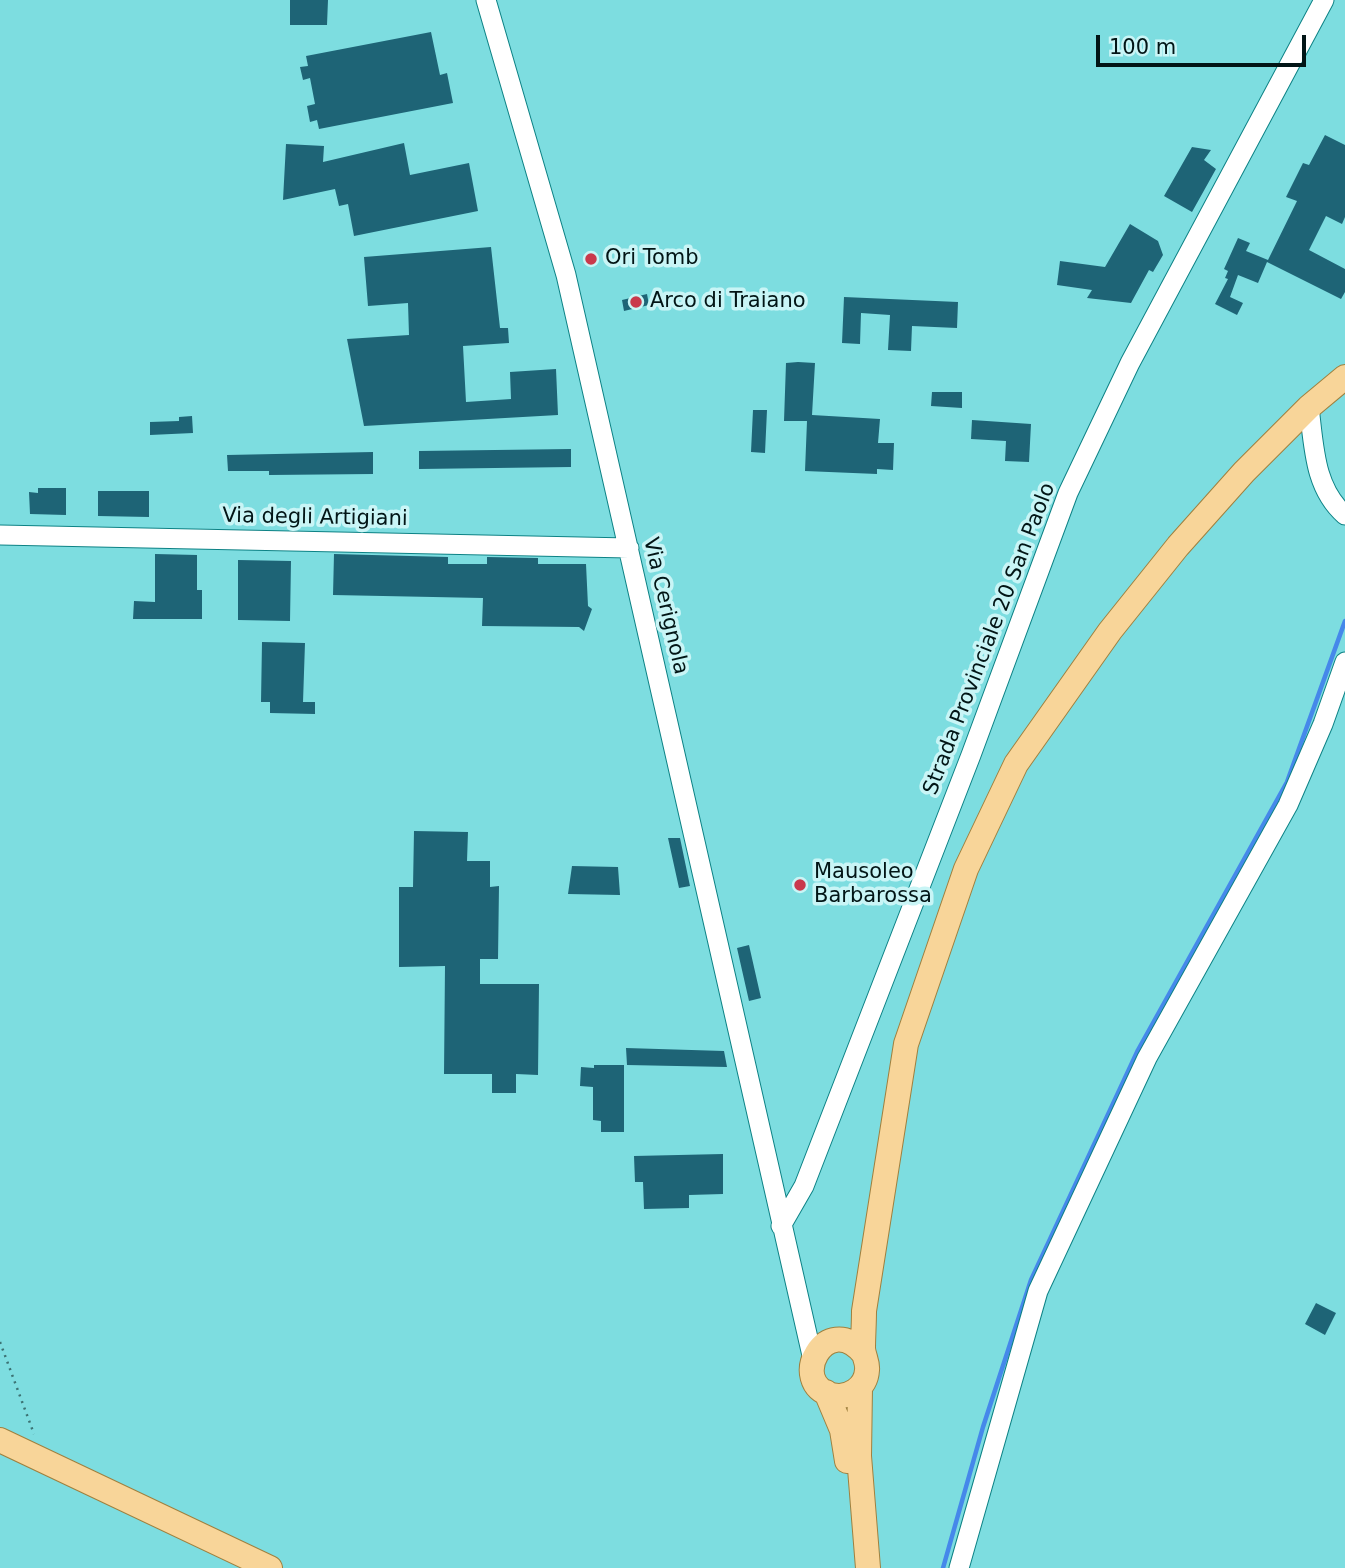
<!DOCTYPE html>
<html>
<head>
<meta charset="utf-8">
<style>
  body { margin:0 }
  #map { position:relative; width:1345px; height:1568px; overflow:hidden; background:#7ddde0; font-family:"DejaVu Sans",sans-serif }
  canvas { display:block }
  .scale { position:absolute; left:1096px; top:35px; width:210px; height:32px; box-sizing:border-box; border:4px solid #021516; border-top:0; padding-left:9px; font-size:21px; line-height:24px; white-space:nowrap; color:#021516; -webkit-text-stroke:5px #c9f5f6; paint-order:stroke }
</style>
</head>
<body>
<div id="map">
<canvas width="1345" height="1568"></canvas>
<div class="scale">100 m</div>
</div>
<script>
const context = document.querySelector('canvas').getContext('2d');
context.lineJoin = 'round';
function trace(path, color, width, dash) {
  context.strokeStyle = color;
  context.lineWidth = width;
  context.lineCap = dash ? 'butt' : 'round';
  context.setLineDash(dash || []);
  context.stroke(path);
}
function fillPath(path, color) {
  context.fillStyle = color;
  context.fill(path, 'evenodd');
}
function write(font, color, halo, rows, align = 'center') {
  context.font = font + ' "DejaVu Sans",sans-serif';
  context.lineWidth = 7;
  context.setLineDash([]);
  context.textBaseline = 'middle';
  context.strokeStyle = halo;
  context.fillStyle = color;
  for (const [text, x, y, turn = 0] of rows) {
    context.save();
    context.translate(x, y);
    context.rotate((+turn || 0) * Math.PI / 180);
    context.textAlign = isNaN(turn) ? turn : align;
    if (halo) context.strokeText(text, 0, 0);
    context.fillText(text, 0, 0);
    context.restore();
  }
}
trace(new Path2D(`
  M943,1568L983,1427L1031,1280L1138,1050L1287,782L1345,621`), '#4588ea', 4.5);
fillPath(new Path2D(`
  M290,0H328L327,25H290Z
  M431,32L440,75L447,73L453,103L319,129L317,120L310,122L307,106L315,104L310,78L303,80L300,67L308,66L306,56Z
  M1325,135L1345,145V217L1342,224L1326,216L1309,250L1345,269V292L1341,299L1267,262L1258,283L1238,275L1230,297L1243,303L1237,315L1215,304L1228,279L1225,278L1228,271L1224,269L1238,238L1250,243L1246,251L1268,260L1297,201L1286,197L1303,163L1309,165Z
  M404,143L410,175L469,163L478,211L354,236L348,204L339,206L335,189L283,200L286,144L324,146L323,162Z
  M1192,147L1211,150L1204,160L1216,169L1192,212L1164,196Z
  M1130,224L1158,241L1163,255L1153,272L1149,270L1131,303L1087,298L1092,290L1057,285L1060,261L1105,267Z
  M491,247L500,328H508L509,343L463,346L466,402L511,399L510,372L556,369L558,415L364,426L347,339L409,335L408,303L368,306L364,257Z
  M647,294L649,305L624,311L622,300Z
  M844,297L958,302L957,328L912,326L911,351L888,350L890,315L861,313L860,344L842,343Z
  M798,362L815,363L812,415L880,419L878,443H894L893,470L877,469V474L805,471L807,421H784L786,363Z
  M932,392H962V408L931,406Z
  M753,410H767L765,453L751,452Z
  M192,416L193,433L150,435V422L179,421V417Z
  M972,420L1031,424L1029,462L1005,461L1006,441L971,439Z
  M571,449V467L419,469V451Z
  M373,452V474L269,475V471H228L227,455Z
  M38,488H66V515L30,514L29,492L38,493Z
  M98,491H149V517L98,516Z
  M155,554L197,555V590H202V619H133L134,601L155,602Z
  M334,554L448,557V564H487V557L538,558V564H586L588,606L592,609L584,631L579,627L482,626L483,598L333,595Z
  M238,560L291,561L290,621L238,620Z
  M262,642L305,643L303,702H315V714L270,713V702H261Z
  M414,831L468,832L467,861H490V887L499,886L498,959H480V984H539L538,1075L516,1074V1093H492V1074H444L445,966L399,967V887H413Z
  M668,838H680L690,886L679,888Z
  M572,866L618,867L620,895L568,894Z
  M749,945L761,998L749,1001L737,948Z
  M626,1048L724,1051L727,1067L627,1065Z
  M594,1065H624V1132H601V1121L593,1120V1087L580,1086L581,1067L594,1068Z
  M723,1154V1194L689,1195V1208L644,1209L643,1182H635L634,1156Z
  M1316,1303L1336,1313L1325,1335L1305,1324Z`), '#1e6476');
const minor = new Path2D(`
  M486,0L566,275L813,1360
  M1309,407C1314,446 1314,488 1345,515
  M0,535L629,548
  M781,1226L804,1186L971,755L1068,493L1130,363L1324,0
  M959,1568L1038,1291L1147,1058L1288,805L1323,724L1345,662`);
const major = new Path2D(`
  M863,1353C826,1310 787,1383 832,1395C848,1399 866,1388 867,1370C868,1363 864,1357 863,1349C863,1337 864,1324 864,1311L906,1044L966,869L1016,764L1110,631L1178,546L1244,472L1309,407L1345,377
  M860,1387L859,1456L868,1568
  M826,1392L842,1430L847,1461
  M0,1440L270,1568`);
trace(minor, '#0d8285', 21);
trace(major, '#9f803f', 26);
trace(new Path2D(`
  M0,1342L34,1434`), '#3c7374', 2.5, [2, 5]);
trace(minor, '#fff', 19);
trace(major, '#f8d599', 24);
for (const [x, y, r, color] of [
  [591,259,7,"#c9394c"],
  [636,302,7,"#c9394c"],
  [800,885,7,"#c9394c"]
]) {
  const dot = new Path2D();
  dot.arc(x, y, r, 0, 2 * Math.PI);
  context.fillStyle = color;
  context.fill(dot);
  trace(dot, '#c9f5f6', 2.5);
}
write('21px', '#021516', '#c9f5f6', [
  ["Ori Tomb",605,259],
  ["Arco di Traiano",650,302],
  ["Mausoleo",814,873],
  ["Barbarossa",814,897]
], 'left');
write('21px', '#021516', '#c9f5f6', [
  ["Via degli Artigiani",315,518,1],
  ["Via Cerignola",665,606,77],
  ["Strada Provinciale 20 San Paolo",990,639,-69]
]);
</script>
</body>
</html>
